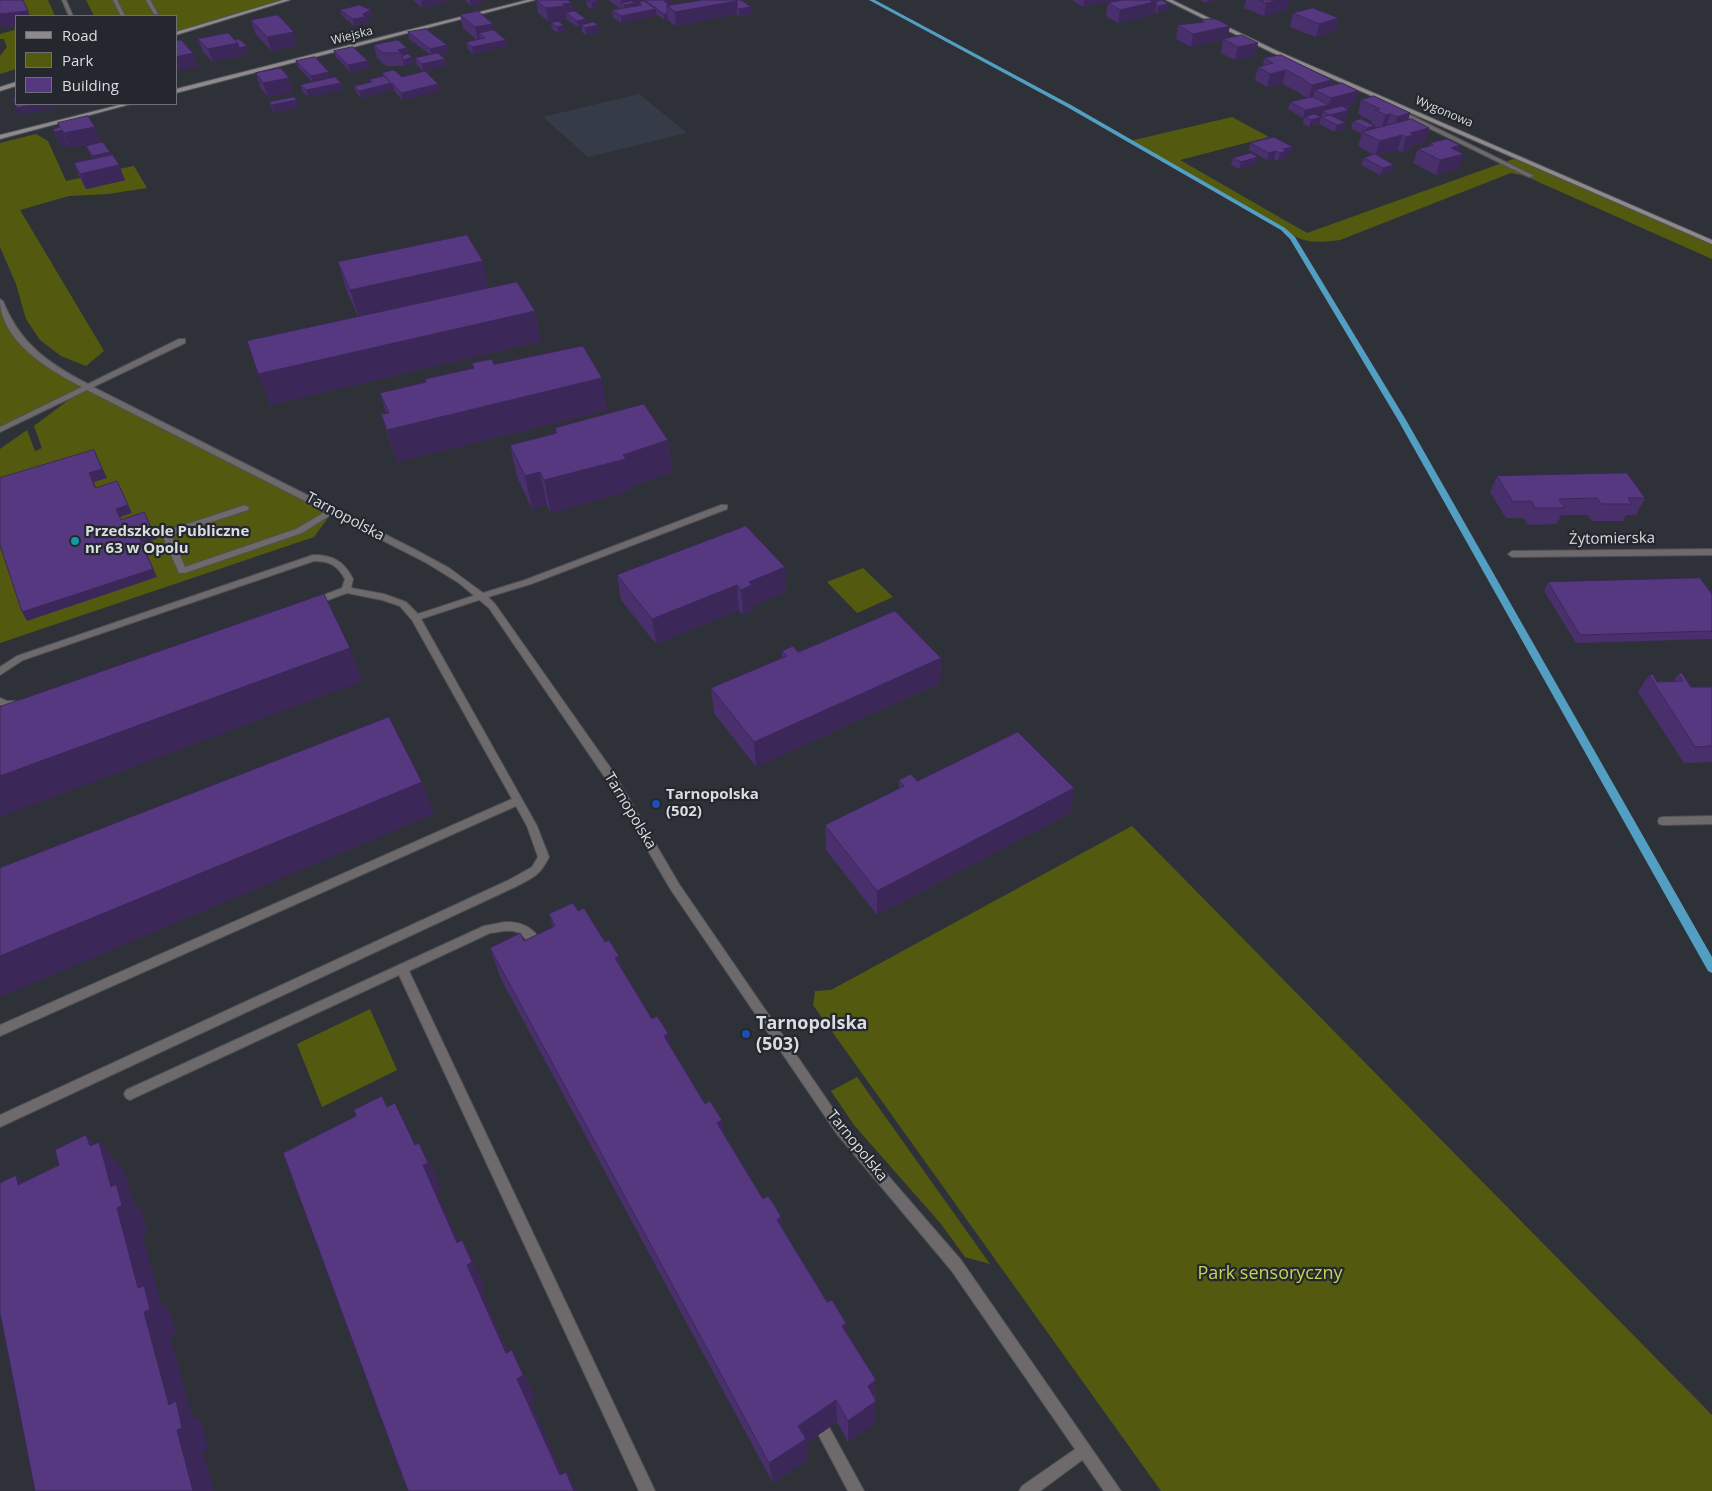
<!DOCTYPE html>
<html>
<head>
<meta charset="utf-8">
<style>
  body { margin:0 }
  #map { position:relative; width:1712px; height:1491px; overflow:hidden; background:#2e3238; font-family:"Open Sans",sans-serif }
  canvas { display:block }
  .legend { position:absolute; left:15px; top:15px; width:162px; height:90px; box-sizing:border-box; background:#24282e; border:1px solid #6c7075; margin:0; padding:6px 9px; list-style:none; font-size:15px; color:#d9dce0 }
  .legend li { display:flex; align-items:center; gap:10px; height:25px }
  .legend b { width:25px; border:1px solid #6c7075 }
</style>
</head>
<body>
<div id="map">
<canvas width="1712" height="1491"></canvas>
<ul class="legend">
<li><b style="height:6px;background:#90898b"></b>Road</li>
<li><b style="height:14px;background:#535a10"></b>Park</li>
<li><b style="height:14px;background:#55387f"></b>Building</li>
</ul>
</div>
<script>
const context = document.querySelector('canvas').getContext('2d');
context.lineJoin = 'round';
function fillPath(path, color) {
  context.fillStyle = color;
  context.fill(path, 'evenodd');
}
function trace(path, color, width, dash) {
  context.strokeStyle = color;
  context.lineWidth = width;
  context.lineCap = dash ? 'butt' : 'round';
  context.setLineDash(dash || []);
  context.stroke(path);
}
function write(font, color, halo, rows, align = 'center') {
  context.font = font + ' "Open Sans",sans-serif';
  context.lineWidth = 4.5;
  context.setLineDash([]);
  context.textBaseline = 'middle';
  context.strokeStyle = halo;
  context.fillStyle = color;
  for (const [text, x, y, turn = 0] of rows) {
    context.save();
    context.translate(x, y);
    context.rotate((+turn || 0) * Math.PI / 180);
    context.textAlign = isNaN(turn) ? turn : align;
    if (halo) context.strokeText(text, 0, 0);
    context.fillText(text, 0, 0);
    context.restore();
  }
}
fillPath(new Path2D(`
  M639,94L687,133L588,157L543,117Z`), '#353c48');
fillPath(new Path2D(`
  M0,0H48L55,16H30Z
  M86,0H288L176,34V16H94Z
  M16,26V69L0,74V56L7,47L4,39H0V34L15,30L14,27Z
  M1232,117L1269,137L1180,160L1307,233L1519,157L1712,242V259L1525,176L1511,173L1340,240C1316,243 1303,244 1283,229L1130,141Z
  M36,134L48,141L66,181L80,178L87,189L125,180L119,169L134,166L147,188L108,194L69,196L20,210L104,351L86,366L61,356L40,340L26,319L16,284L0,247V143Z
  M0,301L13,330L57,371L333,511L314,537L0,643V449L27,430L35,451L42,448L34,426L83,389L0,430Z
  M863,568L893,597L857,613L827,582Z
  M1132,826L1712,1415V1491H1161L813,1005L815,991L831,990Z
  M370,1009L397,1070L322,1107L297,1044Z
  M857,1077L990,1264L965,1257L941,1224L854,1125L831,1091Z`), '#535a10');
fillPath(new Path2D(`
  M869,0H875L1071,105L1285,228L1295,237L1406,420L1712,957V973L1708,971L1398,420L1290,239L1281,230L1067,107Z`), '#539fc3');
const lane = new Path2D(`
  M113,0H117L125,16H121Z
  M146,0H150L158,14H154Z
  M1396,110H1400L1534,176L1529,177L1396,112Z
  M245,505L249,508L248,510L171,535L185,567L296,529L330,509L333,508L337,511L302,533L185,573H179L162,534L163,532Z
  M313,555C333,555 344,561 353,579L351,588L384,594L406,602L418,614L479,594H485L486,596L485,598L421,619L537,826L549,857C540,875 534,877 517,886L0,1127V1115L509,880L532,867L538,857L527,826L516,806L0,1036V1025L512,799L412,620L400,606L382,600L347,593L317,604H311L310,602L311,600L342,588L345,579C337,565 329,561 314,561L23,660L0,675V667L17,656Z
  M0,698L7,701H19L24,704C19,710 7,708 0,705Z
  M505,922C525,921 537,931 546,948L544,951C532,955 528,936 517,932C509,929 498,932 490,933L409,971L655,1491H639L399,975L134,1098L130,1100L126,1098L124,1094L126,1090L484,926Z
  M824,1425L829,1427L864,1491H848L817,1432L819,1427Z
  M1084,1443L1089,1445L1091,1450L1089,1455L1040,1491H1019L1022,1486Z`);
const street = new Path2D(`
  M62,0H66L73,16H69Z
  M0,299L3,301C20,344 48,363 88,384L179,339H185V343L93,387L414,549L449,568L483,593L525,580L721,505H727V509L531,584L488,597L495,604L614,773L679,884L845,1126L961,1260L1121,1491H1104L951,1270L837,1134L671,890L606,779L489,608L459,583L425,562L87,390L0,432V427L82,387C49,370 0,341 0,299Z
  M1712,549V555L1512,557L1508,554L1512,551Z
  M1712,816V824L1663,825L1659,824L1658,821L1659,818L1663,817Z`);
const secondary = new Path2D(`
  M283,0H290L176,35V32Z
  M527,0H535L176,93V89Z
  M1166,0H1172L1275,50L1712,240V244L1271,52Z
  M16,82V86L0,91V87Z
  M123,104H131L0,139V135Z`);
trace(lane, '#4d5156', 2);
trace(street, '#4d5156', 2);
trace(secondary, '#4d5156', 2);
fillPath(lane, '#6e6a6b');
fillPath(street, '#6e6a6b');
fillPath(secondary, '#90898b');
fillPath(new Path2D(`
  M413,0H445V3L422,8Z
  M465,0H482L483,3L471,6Z
  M536,0L571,3L573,12L586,19V24L599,32L586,35L582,32V27H578L567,20V17V19L548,21L538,13Z
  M586,0H596L597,1L598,7L592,9L587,6Z
  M608,0H640L641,2H643V0H672V5L735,0L751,14L739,16L737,14L676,26L668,20H664L656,14V16L621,23L613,17L612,10L621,9Z
  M1073,0H1120L1083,7L1073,1Z
  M1123,0H1157V1L1169,4L1168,10L1157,13L1155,12L1153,13L1152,15L1118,23L1106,16L1108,3Z
  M1200,0H1220L1207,3Z
  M1246,0H1289L1287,10L1264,16L1244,8Z
  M1313,8L1336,31L1316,37L1290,27L1293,13Z
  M340,10L372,17L366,20L367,23L354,26L342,16Z
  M460,15L494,30L506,40L507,46L473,54L468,49L466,42L477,40L463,28Z
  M251,20L298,45L271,51L255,33Z
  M1201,20L1227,38L1255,56L1235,60L1221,53L1223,40L1191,47L1176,39L1178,25L1201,22Z
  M551,23L564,25L565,32L558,33L552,29Z
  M408,32L447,45L449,52L439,54L445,59L446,66L423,71L417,65L415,58L431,55L409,39Z
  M198,39L249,53L241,55L242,56L213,62L203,52Z
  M374,45L407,48L408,54L412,57L414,64L404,66H386L377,58Z
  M334,51L368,61L369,68L350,72L336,57Z
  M1264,58L1332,80L1330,86L1358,91L1354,105L1345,108L1349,110L1347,117L1339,119L1346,123L1344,130L1335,132L1319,124L1321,119L1319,124L1309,127L1303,124L1304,117L1303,118L1288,109L1290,102L1307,98L1300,94V93L1283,84L1267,87L1255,80L1258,67L1263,66ZM1322,113L1321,117L1316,114Z
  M296,61L341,83L343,90L308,97L303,92L300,85L312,82L298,67Z
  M256,73L293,92L268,97L260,87Z
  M382,73L438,84L440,91L402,100L394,90L361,98L356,92L354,86L370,82V79L383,76Z
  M1361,100L1410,113L1408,120L1425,142L1411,146L1409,150L1402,152L1398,150L1376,155L1394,165L1392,172L1380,175L1361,165L1364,158L1374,155L1358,146L1362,134L1351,129L1353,121L1374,129L1378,128L1371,124L1372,121L1358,114Z
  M269,102L300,107L275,113L272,109Z
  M58,123L101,141L70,148L68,145L61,146L53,129L59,127Z
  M1250,143L1293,147L1291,154L1286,155L1285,159L1278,161L1274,159L1267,160L1249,150Z
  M1430,143L1458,151L1459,168L1436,175L1413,163L1418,149L1429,146Z
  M86,146L110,152L125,180L86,189L80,178L74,163L93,159Z
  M1233,158L1257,164L1239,169L1231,165Z
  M483,261L488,288L535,311L541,341L270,405L358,316L347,292L338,262Z
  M472,363L494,364L607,410L397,462L381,414L386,413L380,393L426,382L473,368Z
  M555,428L668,440L672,472L630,487V491L551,513L547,505L532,509L517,477L510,445L556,434Z
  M1497,476L1645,498L1636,515H1626L1623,521H1592L1588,515H1561L1557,524L1528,525L1524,518H1506L1490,492Z
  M746,526L786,592L754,605V610L743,615L739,610L656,644L621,600L617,575Z
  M1548,582L1712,594V639L1576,643L1544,591Z
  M782,651L941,658L940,683L756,767L714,713L711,688L782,658Z
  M1678,674L1691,687H1712V762L1684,763L1638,692L1649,675L1657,682L1674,681Z
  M899,780L917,781L1074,788L1070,813L877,915L826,850L825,825L899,789Z
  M578,911L605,942L619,956L622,969L652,1019L668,1033L671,1048L705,1104L722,1120L724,1134L763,1199L781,1217L783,1230L876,1380L875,1423L848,1442L837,1422L807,1443L808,1460L773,1483L501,979L490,948L524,941L553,927L549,914Z`), '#49306d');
fillPath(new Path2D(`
  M426,0H445V3L422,8L421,1Z
  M470,0H482L483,3L471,6Z
  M621,0H640L641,3L639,2L640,6L625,12L624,5L621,3Z
  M669,0H672V6L664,8V1Z
  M1084,0H1120L1083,7Z
  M1157,0L1155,12L1153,13L1152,15L1118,23L1120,10L1151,1Z
  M1208,0H1220L1207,3Z
  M1279,0H1289L1287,10L1264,16L1266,3Z
  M597,1L598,7L592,9L591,2Z
  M737,1V14L676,26L675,12Z
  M571,3L573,16L566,13L567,19L548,21L546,8Z
  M1169,4L1168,10L1157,13L1158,6Z
  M751,7V14L739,16V9Z
  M656,9V16L621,23V16Z
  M371,10L372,17L366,20L367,23L354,26L353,19Z
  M28,11L30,16H16V26L0,28V14Z
  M667,13L668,20H664V14Z
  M1339,18L1336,31L1316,37L1319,24Z
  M586,19L587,26L581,25L582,27H578L577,21Z
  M493,24L496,37L485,38L479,33L480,40L478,41L475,27Z
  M564,25L565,32L558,33L557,27Z
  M598,25L599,32L586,35L585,28Z
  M1230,26L1227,39L1191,47L1193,34Z
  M294,32L298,45L271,51L267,37Z
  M506,40L507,46L473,54L472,47Z
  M238,43L247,46L249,53L241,55L242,56L213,62L208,49Z
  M1258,43L1255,56L1235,60L1238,47Z
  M447,45L449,52L432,55L430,49Z
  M407,48L409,58L412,57L414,64L404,66L401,53L398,50Z
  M193,53L198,67L178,71L176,67V57Z
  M445,59L446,66L423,71L422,64Z
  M368,61L369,68L350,72L348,65Z
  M1286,70L1283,84L1267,87L1270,74Z
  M329,72L331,79L313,83L311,76Z
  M289,78L293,92L268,97L263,83Z
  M1332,80L1328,94L1315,90L1313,98L1309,99L1312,85Z
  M341,83L343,90L308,97L306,90Z
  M392,83L394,90L361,98L359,91Z
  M438,84L440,91L402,100L401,93Z
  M1358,91L1354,105L1325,112L1322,111V113L1303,118L1305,110L1329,105L1331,98Z
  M297,100L300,107L275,113L272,105Z
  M36,104H69L21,115L17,108Z
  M1349,110L1347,117L1328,122L1330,115Z
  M1410,113L1406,127L1393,131L1397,117Z
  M1390,114L1386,128L1381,129L1386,115Z
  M1321,117L1319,124L1309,127L1311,120Z
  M1346,123L1344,130L1335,132L1337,125Z
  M1375,126L1373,133H1365L1367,128Z
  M95,127L101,141L70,148L64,133Z
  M1429,128L1425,142L1411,146L1409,150L1402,152L1406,137L1410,133Z
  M62,130L68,145L61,146L55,132Z
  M1402,135L1398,150L1375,155L1380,141Z
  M1460,145L1456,156L1464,154L1459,168L1436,175L1440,160L1451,148Z
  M1293,147L1291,154L1286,155L1285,159L1278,161L1280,153L1283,149Z
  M1276,151L1274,159L1267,160L1269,153Z
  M110,152L113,160L96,164L92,156Z
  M1258,157L1257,164L1239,169L1241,162Z
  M119,165L125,180L86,189L80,174Z
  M1394,165L1392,172L1380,175L1383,168Z
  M483,261L489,292L360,320L350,290Z
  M535,311L541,341L270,405L258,374Z
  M602,378L607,410L397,462L387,430Z
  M668,440L672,472L630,487V491L551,513L544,480Z
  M94,450L107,478L94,482L99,496L89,473Z
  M540,472L547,505L532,509L525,476Z
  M121,489L132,513L120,517L125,528L116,509Z
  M144,512L157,539L142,543L157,577L27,621L22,612L138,535Z
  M785,567L786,592L754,605V610L743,615L741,590L749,582Z
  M737,585L739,610L656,644L652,619Z
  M350,648L363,681L0,817V776Z
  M941,658L940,683L756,767L754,742Z
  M422,782L434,814L0,997V956Z
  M1074,788L1070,813L877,915V891Z
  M619,956L626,986L615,958Z
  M668,1033L674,1063L664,1036Z
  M395,1103L410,1132L425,1164L419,1143L434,1171L442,1191L437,1193L469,1264L462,1240L476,1266L486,1288L481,1290L519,1377L506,1353L423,1165L415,1145Z
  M722,1120L726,1149L717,1123Z
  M86,1135L101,1151L99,1142L124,1170L133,1201L142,1211L147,1232L142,1234L161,1302L170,1311L176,1333L170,1336L192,1415L202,1423L208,1449L203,1452L214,1491H193L111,1187L90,1146Z
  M16,1175L45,1202L18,1185Z
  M781,1217L784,1243L777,1220Z
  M846,1323L847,1347L842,1326Z
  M512,1350L536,1398L530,1401L570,1491L560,1475L517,1379Z
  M876,1380L875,1401H876L875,1423L848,1442V1421L868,1386Z
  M836,1400L837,1422L807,1443L808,1460L773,1483L769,1463L798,1426Z
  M566,1472L577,1491H574Z`), '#3c2759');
const building = new Path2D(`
  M0,0H23L28,11L0,14Z
  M536,0H568L571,3L562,4L565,6L546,8Z
  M587,0H596L597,1L591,2Z
  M645,0H669L664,1L670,6H667V13L664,14Z
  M702,0H735L737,1L675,12L667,6Z
  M736,0H741L751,7L739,9L737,8V1Z
  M1123,0H1154L1151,1L1154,2L1120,10L1108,3Z
  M1162,0L1169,4L1158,6L1156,5L1157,1Z
  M1259,0H1279L1266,3Z
  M632,1L635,3L624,5L621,3Z
  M644,1L656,9L621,16L612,10L642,5L639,2Z
  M360,5L371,10L363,14L365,17L353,19L340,10Z
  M1313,8L1339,18L1319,24L1293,13Z
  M478,11L493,24L475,27L460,15Z
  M575,11L586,19L577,21L566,13Z
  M278,15L294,32L267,37L251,20Z
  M1207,19H1216L1230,26L1193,34L1178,25L1204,22L1201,20Z
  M558,21L564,25L557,27L551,23Z
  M594,22L598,25L585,28L581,25Z
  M426,29L447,45L430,49L408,32Z
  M494,30L506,40L472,47L466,42L485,38L479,33Z
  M228,33L238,43L208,49L198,39Z
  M1242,35L1258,43L1238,47L1223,39Z
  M239,39L247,46L239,48L238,43L235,40Z
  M181,40L193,53L176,57V41Z
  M398,40L407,48L398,50L401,53H382L374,45Z
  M353,47L368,61L348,65L334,51Z
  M438,53L445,59L422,64L415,58Z
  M408,54L412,57L403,60L402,56Z
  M1281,55L1332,80L1312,85L1303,80H1305L1286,70L1270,74L1258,67L1273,63L1264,58Z
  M315,57L329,72L311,76L296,61Z
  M281,68L289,78L263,83L256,73Z
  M394,70L402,77L425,71L438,84L401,93L392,83L359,91L354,86L372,82L370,79L384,76L390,82L382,73Z
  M335,77L341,83L306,90L300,85Z
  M1342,83L1358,91L1331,98L1315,90Z
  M1374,96L1410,113L1397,117L1390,114L1386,115L1375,110L1380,109L1361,100Z
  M294,97L297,100L272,105L269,102Z
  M1313,97L1329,105L1305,110L1290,102Z
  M16,98V104H36L17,108L13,99Z
  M1342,106L1349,110L1330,115L1346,123L1337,125L1321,117L1330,115L1322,111Z
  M1315,114L1321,117L1311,120L1305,117Z
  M88,116L95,127L64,133L62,130L55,132L53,129L60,127L58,123Z
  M1361,119L1375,126L1367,128L1353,121Z
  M1412,119L1429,128L1410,133L1414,135L1406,137L1402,135L1380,141L1362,132Z
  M1274,137L1293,147L1283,149L1287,151L1280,153L1276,151L1269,153L1250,143Z
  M1447,139L1460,145L1451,148L1464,154L1440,160L1418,149L1433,145L1430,143Z
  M103,142L110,152L92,156L86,146Z
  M1251,153L1258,157L1241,162L1233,158Z
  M1375,154L1394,165L1383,168L1364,158Z
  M113,155L119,165L80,174L74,163Z
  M467,235L483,261L350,290L338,262Z
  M517,282L535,311L258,374L247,341Z
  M583,346L602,378L387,430L381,414L389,413L380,393L426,382L425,379L474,368L472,363L492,359L494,364Z
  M644,404L668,440L623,455L626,459L544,480L540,472L525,476L510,445L557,433L555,428Z
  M94,450L102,469L89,473L95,488L117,481L128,505L116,509L121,520L144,512L152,530L138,535L153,569L22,612L0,545V478Z
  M1627,473L1645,498H1628L1632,504H1601L1597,498L1559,499L1565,508H1535L1531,501L1513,502L1497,476Z
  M746,526L785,567L749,582L752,585L741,590L737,585L652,619L617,575Z
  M1700,578L1712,594V631L1580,635L1548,582Z
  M324,594L350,648L0,776V707Z
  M895,611L941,658L754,742L711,688L787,656L782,651L793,646L798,652Z
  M1682,673L1691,687H1712V746L1695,747L1649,675L1653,674L1657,682L1683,681L1678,674Z
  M389,717L422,782L0,956V868Z
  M1018,732L1074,788L877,891L825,825L904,786L899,780L911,774L917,781Z
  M573,903L578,911L584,908L605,942L609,940L619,956L615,958L652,1019L657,1016L668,1033L664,1036L705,1104L710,1101L722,1120L717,1123L763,1199L768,1196L775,1206L781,1217L777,1220L827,1302L832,1300L846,1323L842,1326L876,1380L868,1386L876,1401L848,1421L836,1400L798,1426L806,1439L769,1463L490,948L520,933L524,941L555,926L549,914Z
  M382,1096L387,1107L395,1103L415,1145L419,1143L428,1163L423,1165L457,1243L462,1240L472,1262L467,1265L506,1353L512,1350L523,1375L517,1379L560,1475L566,1472L574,1491H408L283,1153L356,1116L354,1110Z
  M86,1135L90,1146L99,1142L111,1187L116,1184L122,1205L117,1208L138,1288L144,1286L150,1309L144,1312L169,1405L176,1401L182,1428L177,1430L193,1491H35L0,1313V1183L16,1175L18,1185L59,1165L55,1150Z`);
fillPath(building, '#55387f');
trace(building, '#3c2759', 1);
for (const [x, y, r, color] of [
  [75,541,5,"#0f9aa8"],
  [656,804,5,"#1a4fb4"],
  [746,1034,5,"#1a4fb4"]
]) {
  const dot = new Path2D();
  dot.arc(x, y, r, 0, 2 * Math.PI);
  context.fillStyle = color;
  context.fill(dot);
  trace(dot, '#24282e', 2);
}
write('12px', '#d9dce0', '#24282e', [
  ["Wiejska",352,36,-14],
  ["Wygonowa",1444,112,23]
]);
write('15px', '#d9dce0', '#24282e', [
  ["Tarnopolska",345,517,28],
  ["Żytomierska",1612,539,-1],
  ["Tarnopolska",630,811,59],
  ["Tarnopolska",857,1146,51]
]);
write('bold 15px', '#d9dce0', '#24282e', [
  ["Przedszkole Publiczne",85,532],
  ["nr 63 w Opolu",85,549],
  ["Tarnopolska",666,795],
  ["(502)",666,812]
], 'left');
write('bold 18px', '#d9dce0', '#24282e', [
  ["Tarnopolska",756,1024],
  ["(503)",756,1045]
], 'left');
write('18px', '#c5d358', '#24282e', [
  ["Park sensoryczny",1270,1274]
]);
</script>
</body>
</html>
